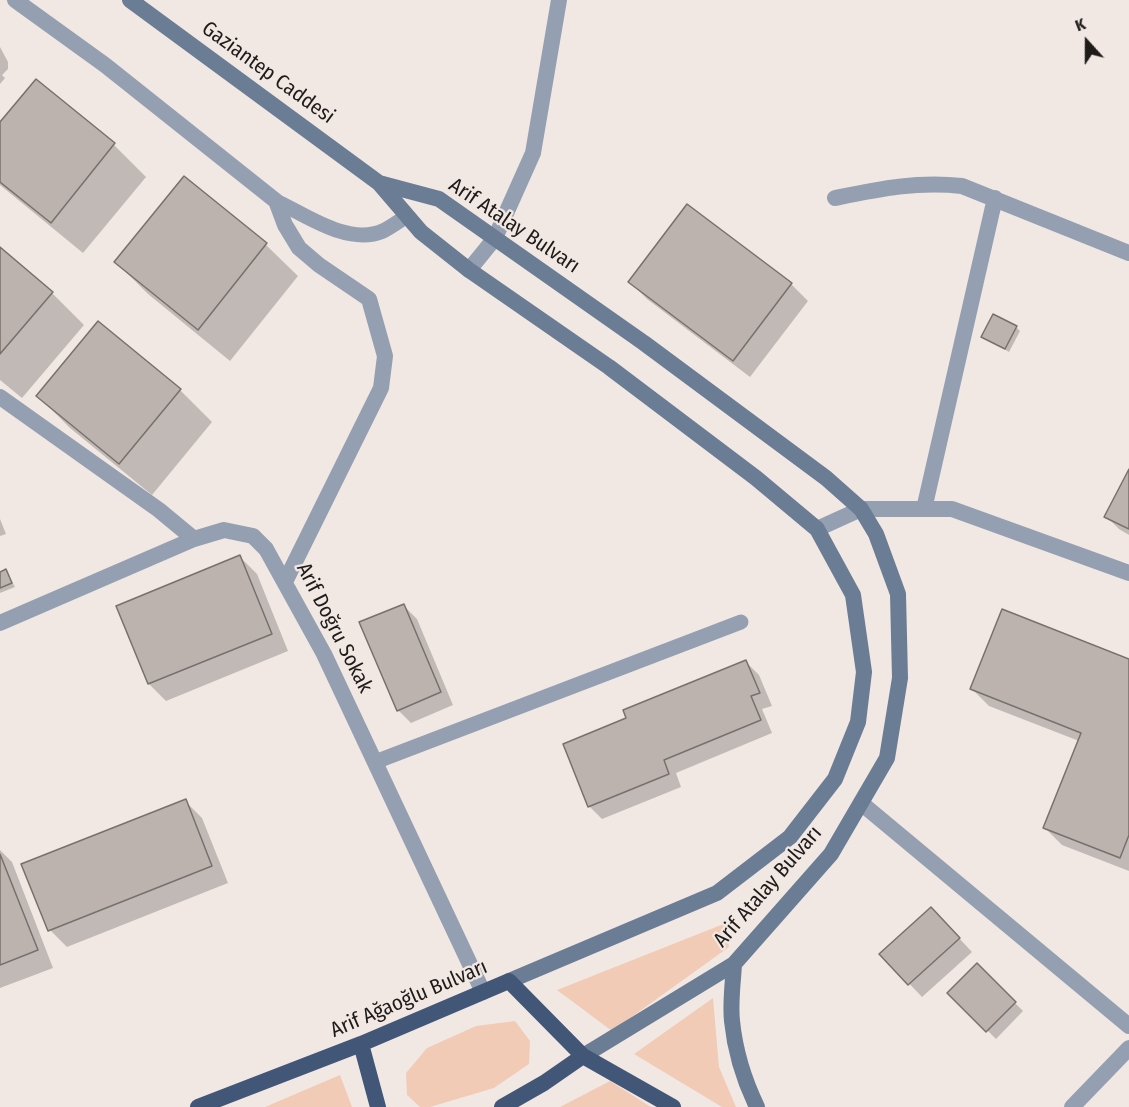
<!DOCTYPE html>
<html>
<head>
<meta charset="utf-8">
<style>
  body { margin:0 }
  #map { position:relative; width:1129px; height:1107px; overflow:hidden; background:#f2e8e3; font-family:"Fira Sans Condensed",sans-serif }
  canvas { display:block }
  .north { position:absolute; left:1057px; top:12px; width:60px; height:60px; -webkit-text-stroke:4px #f2e8e3; paint-order:stroke; rotate:339deg; font-size:16px; font-weight:700; line-height:24px; text-align:center; color:#1e1b19 }
  .north::after { content:''; display:block; margin:auto; width:21px; height:27px; background:#1e1b19; clip-path:polygon(50% 0,100% 100%,50% 72%,0 100%) }
</style>
</head>
<body>
<div id="map">
<canvas width="1129" height="1107"></canvas>
<div class="north">K</div>
</div>
<script>
const context = document.querySelector('canvas').getContext('2d');
context.lineJoin = 'round';
function fillPath(path, color) {
  context.fillStyle = color;
  context.fill(path, 'evenodd');
}
function trace(path, color, width, dash) {
  context.strokeStyle = color;
  context.lineWidth = width;
  context.lineCap = dash ? 'butt' : 'round';
  context.setLineDash(dash || []);
  context.stroke(path);
}
function write(font, color, halo, rows, align = 'center') {
  context.font = font + ' "Fira Sans Condensed",sans-serif';
  context.lineWidth = 4.5;
  context.setLineDash([]);
  context.textBaseline = 'middle';
  context.strokeStyle = halo;
  context.fillStyle = color;
  for (const [text, x, y, turn = 0] of rows) {
    context.save();
    context.translate(x, y);
    context.rotate((+turn || 0) * Math.PI / 180);
    context.textAlign = isNaN(turn) ? turn : align;
    if (halo) context.strokeText(text, 0, 0);
    context.fillText(text, 0, 0);
    context.restore();
  }
}
fillPath(new Path2D(`
  M726,923L729,947L612,1031L557,990Z
  M713,998L719,1067L736,1107H722L634,1054Z
  M515,1021L530,1041L529,1064L494,1088L430,1107H420L407,1095L406,1073L427,1048L476,1026Z
  M340,1075L352,1107H265Z
  M610,1081L651,1107H560Z`), '#f1cbb6');
fillPath(new Path2D(`
  M0,47L8,62V69L2,75L5,78L0,84Z
  M36,81L114,145L146,177L83,253L0,185V125Z
  M184,178L266,245L298,276L230,361L148,294L116,262Z
  M688,206L791,284L808,301L750,377L647,299L630,282Z
  M0,249L52,293L84,325L22,398L0,380Z
  M1016,327L1020,331L1009,352L983,337Z
  M180,390L212,422L152,495L70,428L38,396Z
  M1129,472V535L1119,529L1106,516Z
  M0,519L6,534L0,536Z
  M240,557L257,574L288,651L166,701L149,684Z
  M6,571L15,587L0,593V574Z
  M404,606L417,619L453,705L411,723L398,710Z
  M1129,660V871L1062,845L1045,828L1079,741L989,706L972,689Z
  M746,662L759,675L772,706L762,709L772,733L676,773L681,787L602,819L589,806Z
  M185,801L202,818L228,883L67,947L50,930Z
  M0,850L12,862L53,968L0,988Z
  M944,922L972,952L922,997L881,954Z
  M977,965L1023,1011L996,1039L950,993Z`), '#0003');
const building = new Path2D(`
  M36,79L115,143L51,223L0,182V122Z
  M184,176L267,243L198,330L114,262Z
  M687,204L792,283L733,361L628,282Z
  M0,247L53,292L0,354Z
  M993,314L1017,326L1005,349L981,337Z
  M98,321L181,389L119,464L36,396Z
  M1129,469V529L1104,517Z
  M240,555L272,634L148,684L116,606Z
  M6,569L12,583L0,588V572Z
  M404,604L441,692L397,711L359,622Z
  M1002,609L1129,659V835L1120,858L1043,828L1081,733L970,689Z
  M746,660L760,693L751,696L761,720L664,760L669,774L588,807L563,744L626,718L623,710Z
  M186,799L212,866L48,931L21,864Z
  M0,854L38,950L0,965Z
  M931,907L960,938L908,985L879,954Z
  M977,963L1016,1002L986,1032L947,993Z`);
fillPath(building, '#bcb3af');
trace(building, '#78706c', 1.5);
trace(new Path2D(`
  M276,201C306,215 348,246 383,231C391,227 399,221 407,216
  M375,762L741,622`), '#94a0b1', 15);
trace(new Path2D(`
  M15,0L105,65L276,201L285,225L299,248L319,265L369,299L385,356L381,388L285,582
  M835,198C879,189 917,181 962,186L1129,253
  M469,270L495,238L533,153L559,0
  M0,397L159,510L194,539
  M924,509L995,198
  M817,529L861,509H952L1129,573
  M0,623L194,539L224,530L253,536L266,549L324,654L483,992
  M861,803L1129,1026
  M1072,1107L1129,1048`), '#94a0b1', 16);
trace(new Path2D(`
  M130,0L379,183L421,232L469,270L609,367L756,478L817,529L853,595L864,672L858,722L835,779L790,837L717,893L509,981
  M379,183L439,199L644,343L826,478L861,509L876,534L898,594L900,678L887,758L831,854L734,964L583,1056
  M734,964C733,983 730,1003 732,1021C735,1051 744,1080 757,1107`), '#6b7c95', 16);
trace(new Path2D(`
  M361,1044L378,1107
  M198,1107L361,1044L509,981L583,1056L673,1107
  M502,1107L544,1083L583,1056`), '#425777', 16);
write('21px', '#1e1b19', '#f2e8e3', [
  ["Gaziantep Caddesi",268,73,36],
  ["Arif Atalay Bulvarı",514,226,34],
  ["Arif Doğru Sokak",334,628,63],
  ["Arif Atalay Bulvarı",768,887,-49],
  ["Arif Ağaoğlu Bulvarı",409,999,-23]
]);
</script>
</body>
</html>
